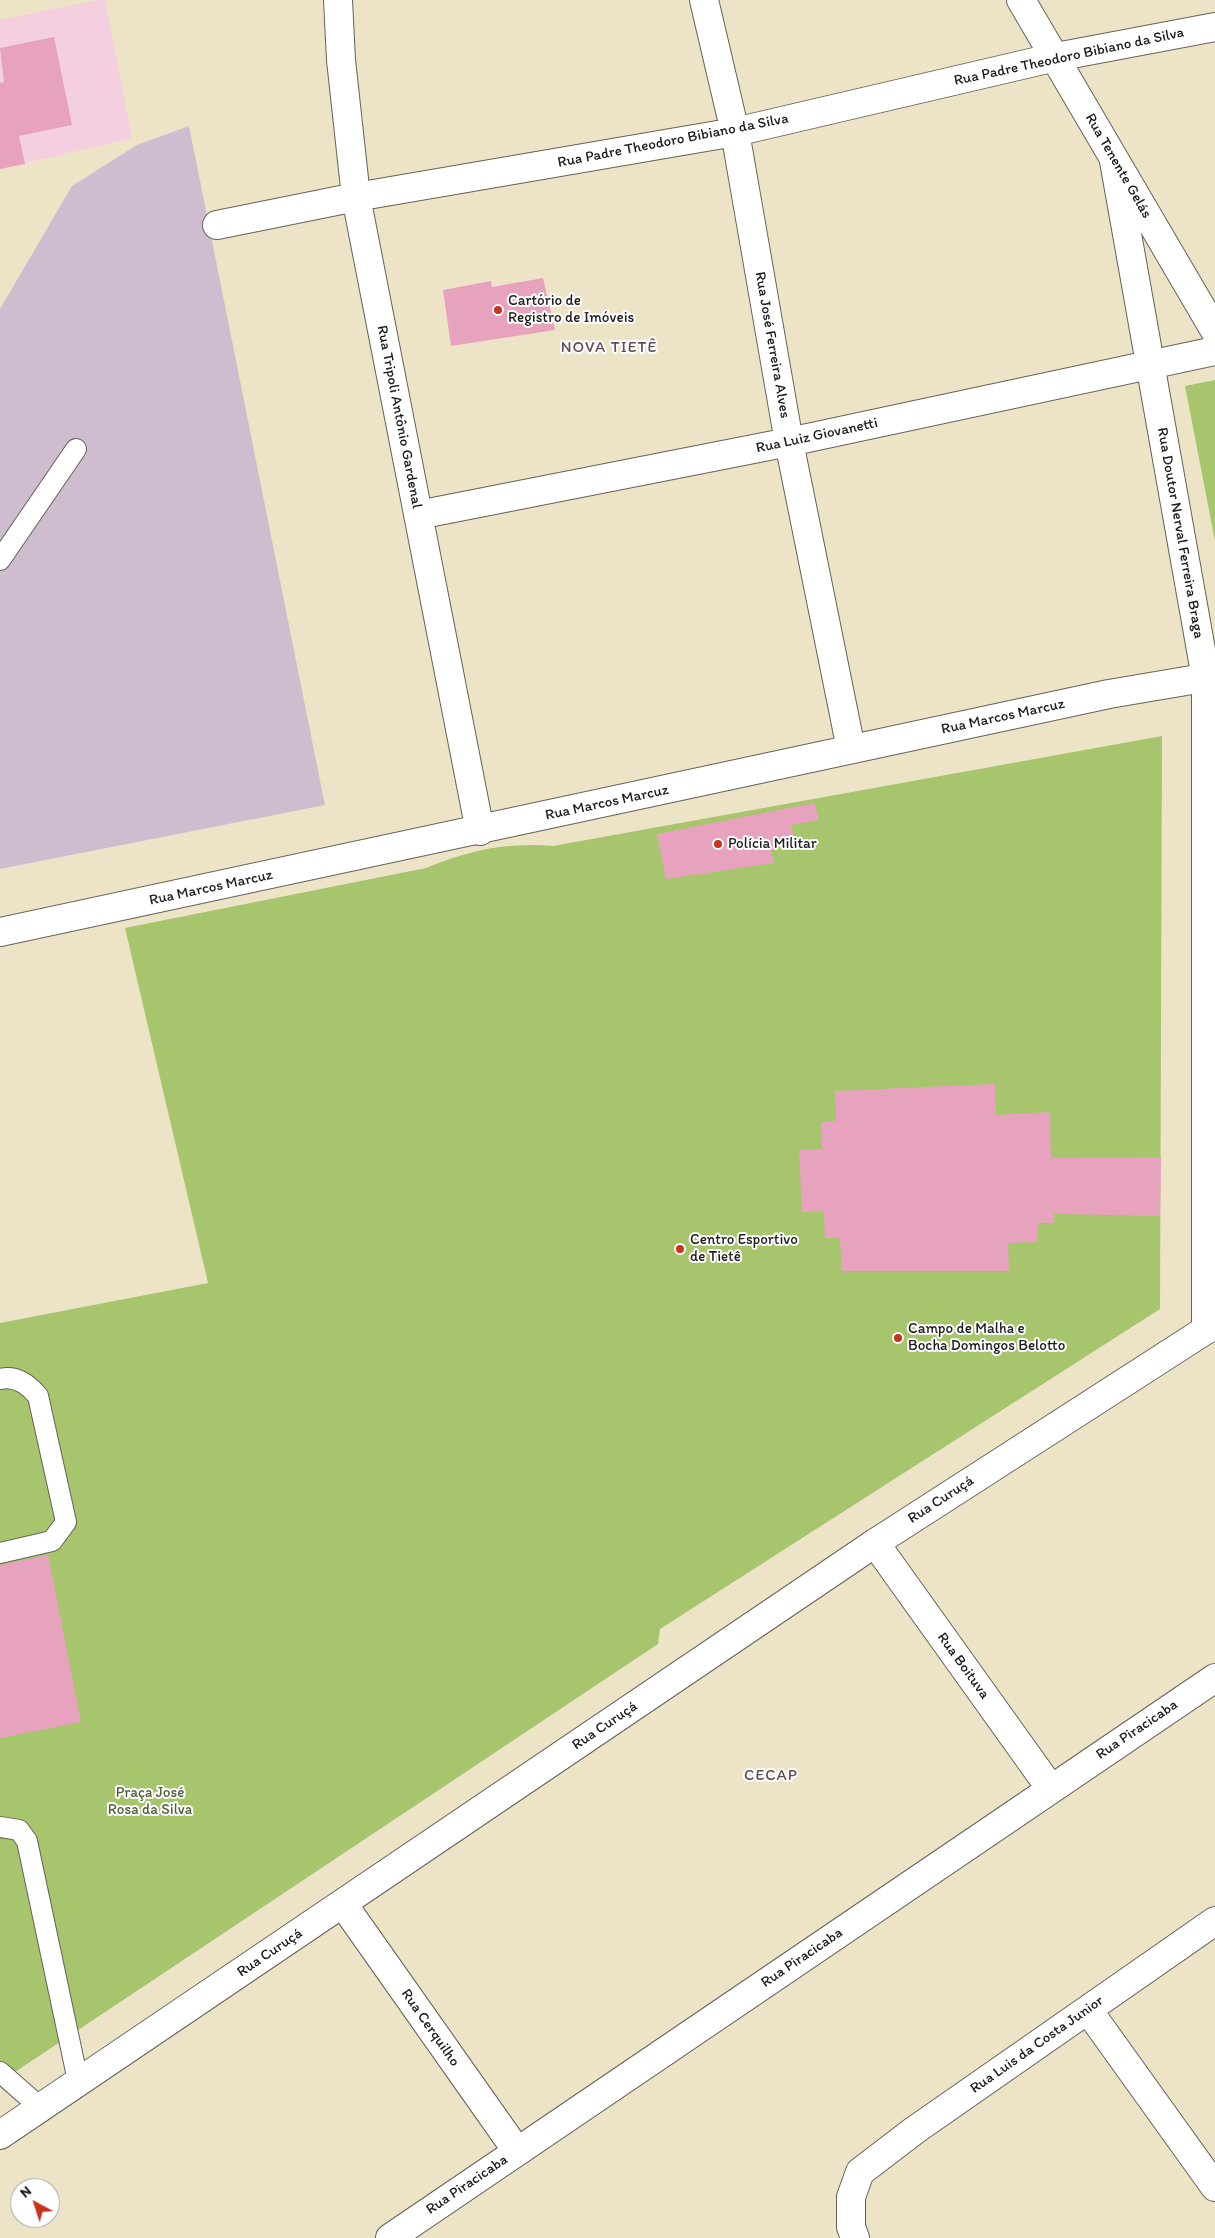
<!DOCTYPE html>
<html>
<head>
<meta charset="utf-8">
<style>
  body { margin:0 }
  #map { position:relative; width:1215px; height:2238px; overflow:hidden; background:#ede4c7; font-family:Itim,sans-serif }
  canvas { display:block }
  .north { position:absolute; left:10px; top:2178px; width:50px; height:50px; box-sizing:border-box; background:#fff; border:1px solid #a4a4a4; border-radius:50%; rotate:320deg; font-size:14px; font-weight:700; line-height:20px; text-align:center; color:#1c1c1c }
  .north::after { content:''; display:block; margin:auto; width:18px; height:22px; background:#c8321e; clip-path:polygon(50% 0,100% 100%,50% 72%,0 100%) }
</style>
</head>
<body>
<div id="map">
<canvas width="1215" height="2238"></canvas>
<div class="north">N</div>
</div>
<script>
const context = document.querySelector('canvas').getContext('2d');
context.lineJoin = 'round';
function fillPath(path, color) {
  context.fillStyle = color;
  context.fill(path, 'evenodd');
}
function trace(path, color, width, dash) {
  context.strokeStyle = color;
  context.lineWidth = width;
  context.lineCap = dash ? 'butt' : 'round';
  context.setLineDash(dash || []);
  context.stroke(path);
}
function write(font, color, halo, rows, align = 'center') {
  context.font = font + ' Itim,sans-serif';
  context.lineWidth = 4;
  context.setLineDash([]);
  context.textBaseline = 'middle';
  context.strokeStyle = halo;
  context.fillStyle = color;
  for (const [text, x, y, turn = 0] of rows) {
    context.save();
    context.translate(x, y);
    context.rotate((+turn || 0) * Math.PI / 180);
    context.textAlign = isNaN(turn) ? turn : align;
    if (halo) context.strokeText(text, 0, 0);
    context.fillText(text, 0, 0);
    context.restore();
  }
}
fillPath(new Path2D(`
  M98,0H105L132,138L0,169V20Z`), '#f3cfe0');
fillPath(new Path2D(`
  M189,126L325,805L0,869V309L72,186L137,145Z`), '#cfbdcf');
fillPath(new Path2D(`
  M1215,380V541L1185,386Z
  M1162,736L1160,1309L660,1629L658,1644L0,2082V1323L208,1283L125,928L426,868C470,850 506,842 553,846Z`), '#a6c56d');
fillPath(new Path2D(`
  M54,37L72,125L19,136L25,164L0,169V83L4,82L0,48Z
  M543,278L555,330L451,346L443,290L491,281L492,287Z
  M814,803L819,820L791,825L794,837L776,840L778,848L771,850L774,863L666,879L657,834Z
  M995,1084L996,1115L1050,1112L1051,1158L1161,1157L1160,1216L1054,1214V1223H1038V1242L1008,1243L1009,1271H842L840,1238H825L824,1211L802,1212L799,1150L822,1149L821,1122L836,1121L835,1091Z
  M48,1555L81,1722L0,1738V1565Z`), '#e7a3be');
const lane = new Path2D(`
  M0,560L76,449
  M0,1379C16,1375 28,1384 38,1396L66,1522L52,1541L0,1553
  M0,1827L19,1830L27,1841L78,2081
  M0,2072L41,2108`);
const street = new Path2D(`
  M338,0L341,60L356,197L480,831
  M704,0L735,132L789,442L851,749
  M1114,161L1206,678V1330
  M217,225L356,197L735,132L1056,57L1215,27
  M418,515L789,442L1215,351
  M875,1543L1051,1789
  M343,1904L517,2151
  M1088,2010L1215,2187
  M390,2238L1215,1678
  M855,2238L851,2227V2197L860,2172L915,2130L1215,1921`);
const secondary = new Path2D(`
  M1021,0L1215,331
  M0,932L1109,694L1215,676
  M0,2135L875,1543L1215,1324`);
trace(lane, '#656258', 22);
trace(street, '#656258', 30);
trace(secondary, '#656258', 30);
trace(lane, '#fff', 20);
trace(street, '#fff', 28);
trace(secondary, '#fff', 28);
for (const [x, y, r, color] of [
  [498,310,5,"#c8321e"],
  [718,844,5,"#c8321e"],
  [680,1249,5,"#c8321e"],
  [898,1338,5,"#c8321e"]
]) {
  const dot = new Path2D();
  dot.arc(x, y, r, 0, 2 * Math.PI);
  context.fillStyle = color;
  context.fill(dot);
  trace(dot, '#fff', 2);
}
write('15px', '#1c1c1c', '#fff', [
  ["Rua Padre Theodoro Bibiano da Silva",1069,57,-12],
  ["Rua Padre Theodoro Bibiano da Silva",673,141,-11],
  ["Rua Tenente Gelás",1118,166,60],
  ["Rua José Ferreira Alves",772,345,80],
  ["Rua Tripoli Antônio Gardenal",399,417,79],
  ["Rua Luiz Giovanetti",817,436,-12],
  ["Rua Doutor Nerval Ferreira Braga",1180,533,80],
  ["Rua Marcos Marcuz",1003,717,-12],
  ["Rua Marcos Marcuz",607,803,-12],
  ["Rua Marcos Marcuz",211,888,-12],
  ["Rua Curuçá",941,1500,-33],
  ["Rua Boituva",963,1666,54],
  ["Rua Curuçá",605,1726,-34],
  ["Rua Piracicaba",1137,1730,-34],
  ["Rua Curuçá",270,1953,-34],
  ["Rua Piracicaba",802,1958,-34],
  ["Rua Cerquilho",430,2028,55],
  ["Rua Luis da Costa Junior",1037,2045,-35],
  ["Rua Piracicaba",467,2185,-34]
]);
write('15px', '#1c1c1c', '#fff', [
  ["Cartório de",508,301],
  ["Registro de Imóveis",508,318],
  ["Polícia Militar",728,844],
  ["Centro Esportivo",690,1240],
  ["de Tietê",690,1257],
  ["Campo de Malha e",908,1329],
  ["Bocha Domingos Belotto",908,1346]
], 'left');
write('15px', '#53603c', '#fff', [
  ["Praça José",150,1793],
  ["Rosa da Silva",150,1810]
]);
context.letterSpacing = '1px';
write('16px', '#634b55', '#fff', [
  ["NOVA TIETÊ",609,348],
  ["CECAP",771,1776]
]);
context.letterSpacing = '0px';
</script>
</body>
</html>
